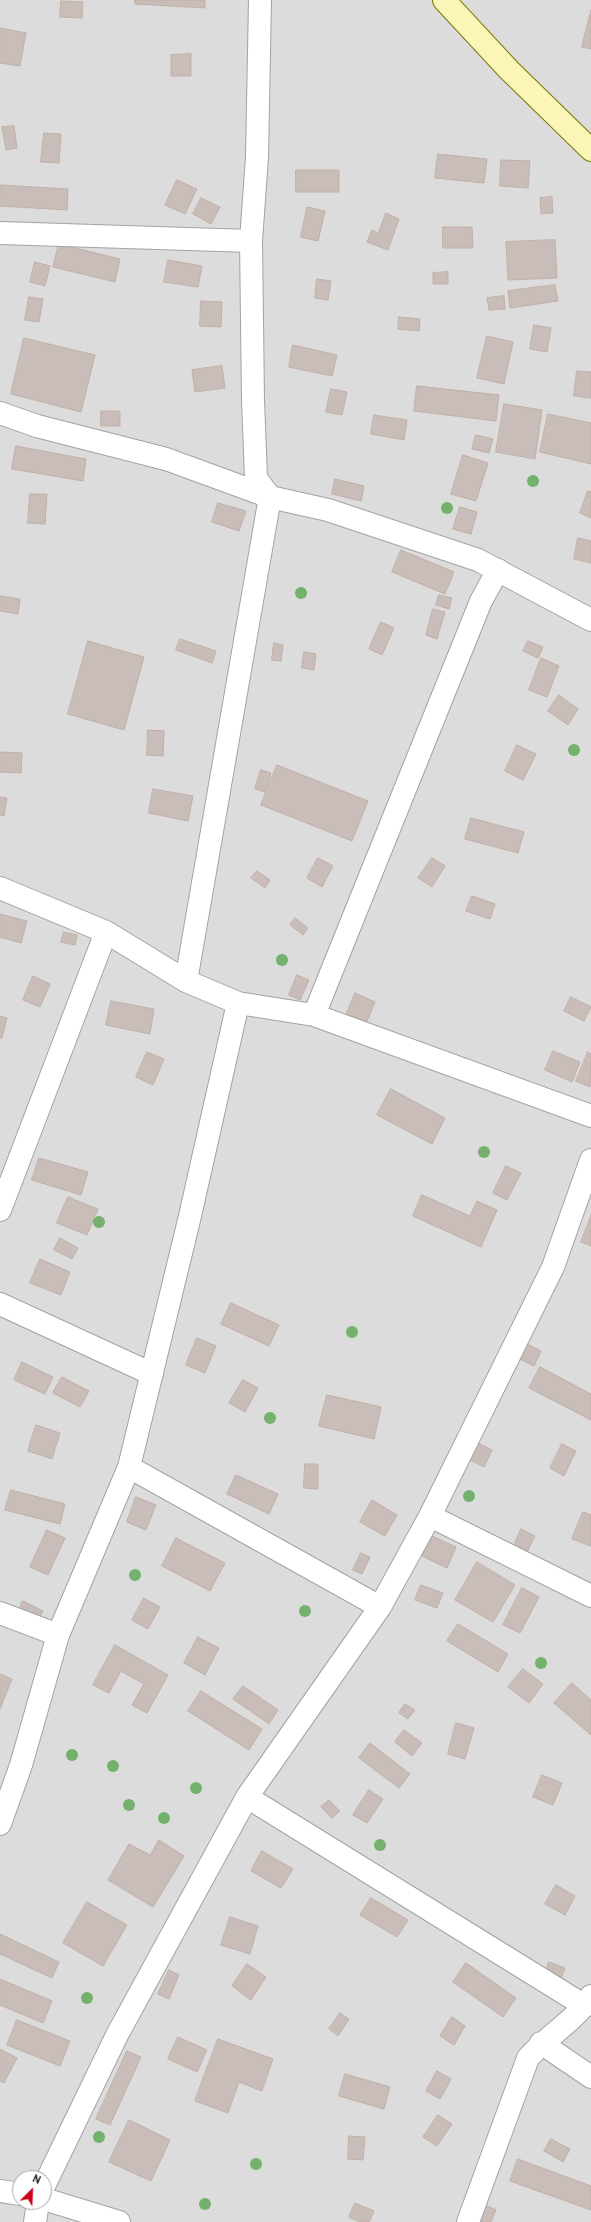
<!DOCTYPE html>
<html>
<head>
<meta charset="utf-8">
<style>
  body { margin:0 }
  #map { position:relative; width:591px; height:2222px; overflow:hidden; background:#f0ebe5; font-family:Overpass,sans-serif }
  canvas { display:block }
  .north { position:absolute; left:12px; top:2170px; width:40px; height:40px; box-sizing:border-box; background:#fff; border:1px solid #a5a5a5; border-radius:50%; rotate:24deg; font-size:11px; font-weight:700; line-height:16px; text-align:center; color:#1f1f1f }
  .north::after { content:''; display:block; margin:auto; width:14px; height:18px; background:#ce0019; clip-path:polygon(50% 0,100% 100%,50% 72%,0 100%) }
</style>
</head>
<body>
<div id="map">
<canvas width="591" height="2222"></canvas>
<div class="north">N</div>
</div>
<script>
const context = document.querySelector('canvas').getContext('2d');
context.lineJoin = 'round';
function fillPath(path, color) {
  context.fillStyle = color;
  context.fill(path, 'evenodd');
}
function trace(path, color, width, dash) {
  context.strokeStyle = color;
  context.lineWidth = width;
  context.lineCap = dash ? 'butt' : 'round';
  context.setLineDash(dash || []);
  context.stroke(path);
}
fillPath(new Path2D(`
  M0,0H591V2222H0ZM20,2178H44V2202H20Z`), '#dddcdc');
const building = new Path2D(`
  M135,0H205V8L135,4Z
  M61,1L83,2L82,18L60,17Z
  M591,10V49L582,47Z
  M0,28L26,33L20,66L0,63Z
  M191,54V76H171V55Z
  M14,126L17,148L6,150L2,127Z
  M44,133L61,134L59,163L41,162Z
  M438,154L487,159L484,183L435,178Z
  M501,160L530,161L528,188L500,186Z
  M296,170H339V192H296Z
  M177,180L197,189L185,214L165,205Z
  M0,185L68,189L67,210L0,206Z
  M552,197L553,213L541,214L540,198Z
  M201,198L220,207L211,224L193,214Z
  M307,207L325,211L318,241L301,237Z
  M386,213L399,219L388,250L367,242L372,230L378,233Z
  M443,227H472L473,248H443Z
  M555,240L557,278L508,280L506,242Z
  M59,244L120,259L115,282L53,267Z
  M168,260L202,266L198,287L164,282Z
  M35,262L50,266L45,286L30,282Z
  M448,272V284H433V273Z
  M317,279L331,281L328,300L315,298Z
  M555,285L558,301L510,308L508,291Z
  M504,296L505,309L489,310L487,298Z
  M29,297L43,299L39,322L25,320Z
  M201,301L222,302L221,327L200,326Z
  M399,317L420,319L419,331L398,329Z
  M534,325L551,328L547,352L530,349Z
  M487,336L513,342L504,384L477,378Z
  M24,338L95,355L81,412L11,394Z
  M293,345L337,355L332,376L289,367Z
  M222,366L225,388L195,392L192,370Z
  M577,371L591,372V398L574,396Z
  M417,386L499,395L496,421L414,411Z
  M331,389L347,392L342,415L326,412Z
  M504,404L542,410L535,459L496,452Z
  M101,411H120V426H101Z
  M548,414L591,423V464L540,452Z
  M374,415L407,420L404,440L371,434Z
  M476,435L493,439L489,453L472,449Z
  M16,446L86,459L83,481L12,469Z
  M463,455L488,463L476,501L451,494Z
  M335,479L364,486L361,501L332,494Z
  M588,491L591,492V518L580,513Z
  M30,494H47L45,524L28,523Z
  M218,503L246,511L239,531L212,522Z
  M460,507L477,512L471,534L453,529Z
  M578,538L591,541V563L574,559Z
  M401,550L454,572L445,594L392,572Z
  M439,595L452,598L449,609L436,605Z
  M0,596L20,599L18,614L0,611Z
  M433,609L445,612L437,639L426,635Z
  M381,622L394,628L382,655L369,649Z
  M180,639L216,651L212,663L176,650Z
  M88,641L144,657L124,730L68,714Z
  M528,641L543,647L538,658L523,651Z
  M274,643L283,645L281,661L272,660Z
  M304,652L316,654L314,670L302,668Z
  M541,658L559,666L547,697L529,690Z
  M559,695L578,709L568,725L548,711Z
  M148,730L164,731L163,756L147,755Z
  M517,745L536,754L523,780L505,771Z
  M0,752L22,753L21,773L0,772Z
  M277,765L368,801L352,841L261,805Z
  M261,770L271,773L265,792L255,789Z
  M153,789L193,796L188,821L149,813Z
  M0,797L7,798L4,816L0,815Z
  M471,818L524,832L518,853L465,839Z
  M318,858L333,866L322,887L307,878Z
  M432,858L445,866L432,887L418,878Z
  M257,871L270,880L265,888L251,878Z
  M472,896L495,904L490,919L466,911Z
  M0,914L27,921L21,943L0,937Z
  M295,918L308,928L303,935L290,925Z
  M64,932L77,935L75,945L61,942Z
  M297,975L309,980L300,1000L289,995Z
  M33,976L50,984L40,1007L23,1000Z
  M355,993L375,1002L366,1024L346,1016Z
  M571,997L591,1007L584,1021L564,1011Z
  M111,1001L154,1009L150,1034L106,1025Z
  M0,1016L7,1018L2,1038H0Z
  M553,1051L580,1062L572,1082L545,1070Z
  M147,1052L164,1059L153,1085L136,1077Z
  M588,1052L591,1054L590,1087L576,1081Z
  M391,1089L445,1118L432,1144L377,1115Z
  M39,1158L88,1172L81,1195L32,1180Z
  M506,1166L521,1173L507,1200L493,1193Z
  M422,1195L470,1216L477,1201L497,1210L481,1247L413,1216Z
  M68,1197L98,1209L87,1235L57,1223Z
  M591,1216V1246L581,1242Z
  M60,1238L78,1248L72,1259L54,1250Z
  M40,1259L70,1272L61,1295L30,1283Z
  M231,1303L279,1325L269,1346L221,1324Z
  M197,1338L216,1346L205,1373L186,1365Z
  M523,1342L541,1351L534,1366L516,1357Z
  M22,1362L53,1377L45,1394L14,1380Z
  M540,1367L591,1394V1420L529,1388Z
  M62,1377L89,1391L80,1407L53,1393Z
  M243,1380L258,1388L245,1412L229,1403Z
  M327,1395L381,1407L374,1439L319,1426Z
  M36,1425L60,1433L52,1459L28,1451Z
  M478,1443L492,1450L484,1467L470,1460Z
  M562,1444L576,1451L564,1476L550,1468Z
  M305,1464H318V1489L304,1488Z
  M236,1475L278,1494L269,1514L227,1494Z
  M11,1490L65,1504L60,1524L5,1510Z
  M136,1497L156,1505L146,1530L127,1522Z
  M372,1500L397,1515L385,1536L360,1522Z
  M583,1512L591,1515V1546L572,1539Z
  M521,1529L535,1536L527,1552L514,1546Z
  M47,1530L65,1538L48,1575L30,1567Z
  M432,1536L456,1547L447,1568L422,1556Z
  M176,1538L225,1563L210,1591L162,1566Z
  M361,1553L370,1557L362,1574L353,1570Z
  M477,1562L515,1585L493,1622L455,1600Z
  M421,1585L443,1593L437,1608L415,1600Z
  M522,1588L539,1597L520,1633L503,1625Z
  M144,1598L160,1607L148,1629L132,1620Z
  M23,1601L43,1611L36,1624L17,1614Z
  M458,1624L508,1654L498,1672L447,1641Z
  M198,1637L219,1648L205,1675L184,1663Z
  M115,1645L168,1675L147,1713L132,1705L144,1684L121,1671L109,1693L93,1685Z
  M523,1669L543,1684L529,1703L508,1687Z
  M0,1674L12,1679L0,1709Z
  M572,1683L591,1700V1735L554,1703Z
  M243,1686L278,1710L269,1724L233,1699Z
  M201,1691L262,1729L249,1750L188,1711Z
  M405,1704L415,1710L408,1719L399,1713Z
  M456,1723L474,1728L465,1759L448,1754Z
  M404,1730L422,1743L412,1756L395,1742Z
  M370,1743L410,1774L399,1788L359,1758Z
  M542,1775L562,1783L553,1805L533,1797Z
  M369,1790L383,1799L367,1823L353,1815Z
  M329,1800L340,1811L332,1818L321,1807Z
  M159,1840L184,1856L153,1907L108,1880L129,1844L150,1855Z
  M262,1851L293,1869L281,1888L251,1871Z
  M556,1885L575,1896L565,1915L545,1904Z
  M371,1898L408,1920L397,1937L360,1915Z
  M87,1902L127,1925L103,1966L63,1943Z
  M230,1917L258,1926L250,1954L221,1945Z
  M0,1934L59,1962L52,1978L0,1954Z
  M549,1962L565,1968L560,1982L544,1976Z
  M466,1963L516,1998L503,2017L453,1982Z
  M247,1964L266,1977L251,2000L232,1986Z
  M169,1970L179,1975L169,1999L158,1994Z
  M0,1979L52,2001L43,2023L0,2005Z
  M340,2013L349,2019L338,2036L329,2029Z
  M452,2017L465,2026L454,2045L440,2036Z
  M17,2020L70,2041L60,2066L7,2045Z
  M178,2037L207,2050L197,2072L168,2059Z
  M218,2039L273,2059L262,2091L239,2082L228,2113L195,2101Z
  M0,2049L17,2058L4,2083L0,2081Z
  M127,2051L141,2057L110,2125L96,2119Z
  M437,2071L451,2079L440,2099L426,2091Z
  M345,2074L390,2087L384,2109L339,2096Z
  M438,2115L452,2124L437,2146L423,2137Z
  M129,2120L170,2140L151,2181L109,2162Z
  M349,2136L365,2137L363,2160L348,2159Z
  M551,2139L570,2149L563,2162L544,2151Z
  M518,2159L591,2186V2210L510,2181Z
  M355,2203L374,2211L369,2222H360L349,2217Z
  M485,2205L496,2210L491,2222H477Z`);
fillPath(building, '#c8bdb8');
trace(building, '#c2afa7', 1);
const street = new Path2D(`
  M0,233L251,241
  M0,413L37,426L166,459L270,497L328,510L478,560L591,620
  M0,888L106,932L186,981L238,1003L314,1015L591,1116
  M186,981L270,497L256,478L253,400L251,241L257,157L260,0
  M314,1015L481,601L498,570
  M0,1210L106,932
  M0,1304L152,1374
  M129,1467L380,1607
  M430,1516L591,1596
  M0,1613L58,1635
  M247,1797L585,2006
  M0,1824L21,1765L58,1635L129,1467L190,1216L238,1003
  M541,2043L591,2077
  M44,2186L117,2035L247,1797L380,1607L430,1516L553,1267L591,1160
  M0,2191L20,2194
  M44,2199L119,2222
  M35,2222L38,2202
  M468,2222L528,2058C547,2036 575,2021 591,1996`);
const secondary = new Path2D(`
  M444,0L509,70L591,150`);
trace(street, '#a3a3a3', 24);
trace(secondary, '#797802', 24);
trace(street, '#fff', 22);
trace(secondary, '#fbf6b8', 22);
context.fillStyle = '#73b16c';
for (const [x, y] of [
  [533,481],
  [447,508],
  [301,593],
  [574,750],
  [282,960],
  [484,1152],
  [99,1222],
  [352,1332],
  [270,1418],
  [469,1496],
  [135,1575],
  [305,1611],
  [541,1663],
  [72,1755],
  [113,1766],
  [196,1788],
  [129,1805],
  [164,1818],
  [380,1845],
  [87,1998],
  [99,2137],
  [256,2164],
  [205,2204]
]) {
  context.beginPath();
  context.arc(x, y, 6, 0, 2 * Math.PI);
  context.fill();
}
</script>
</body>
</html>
